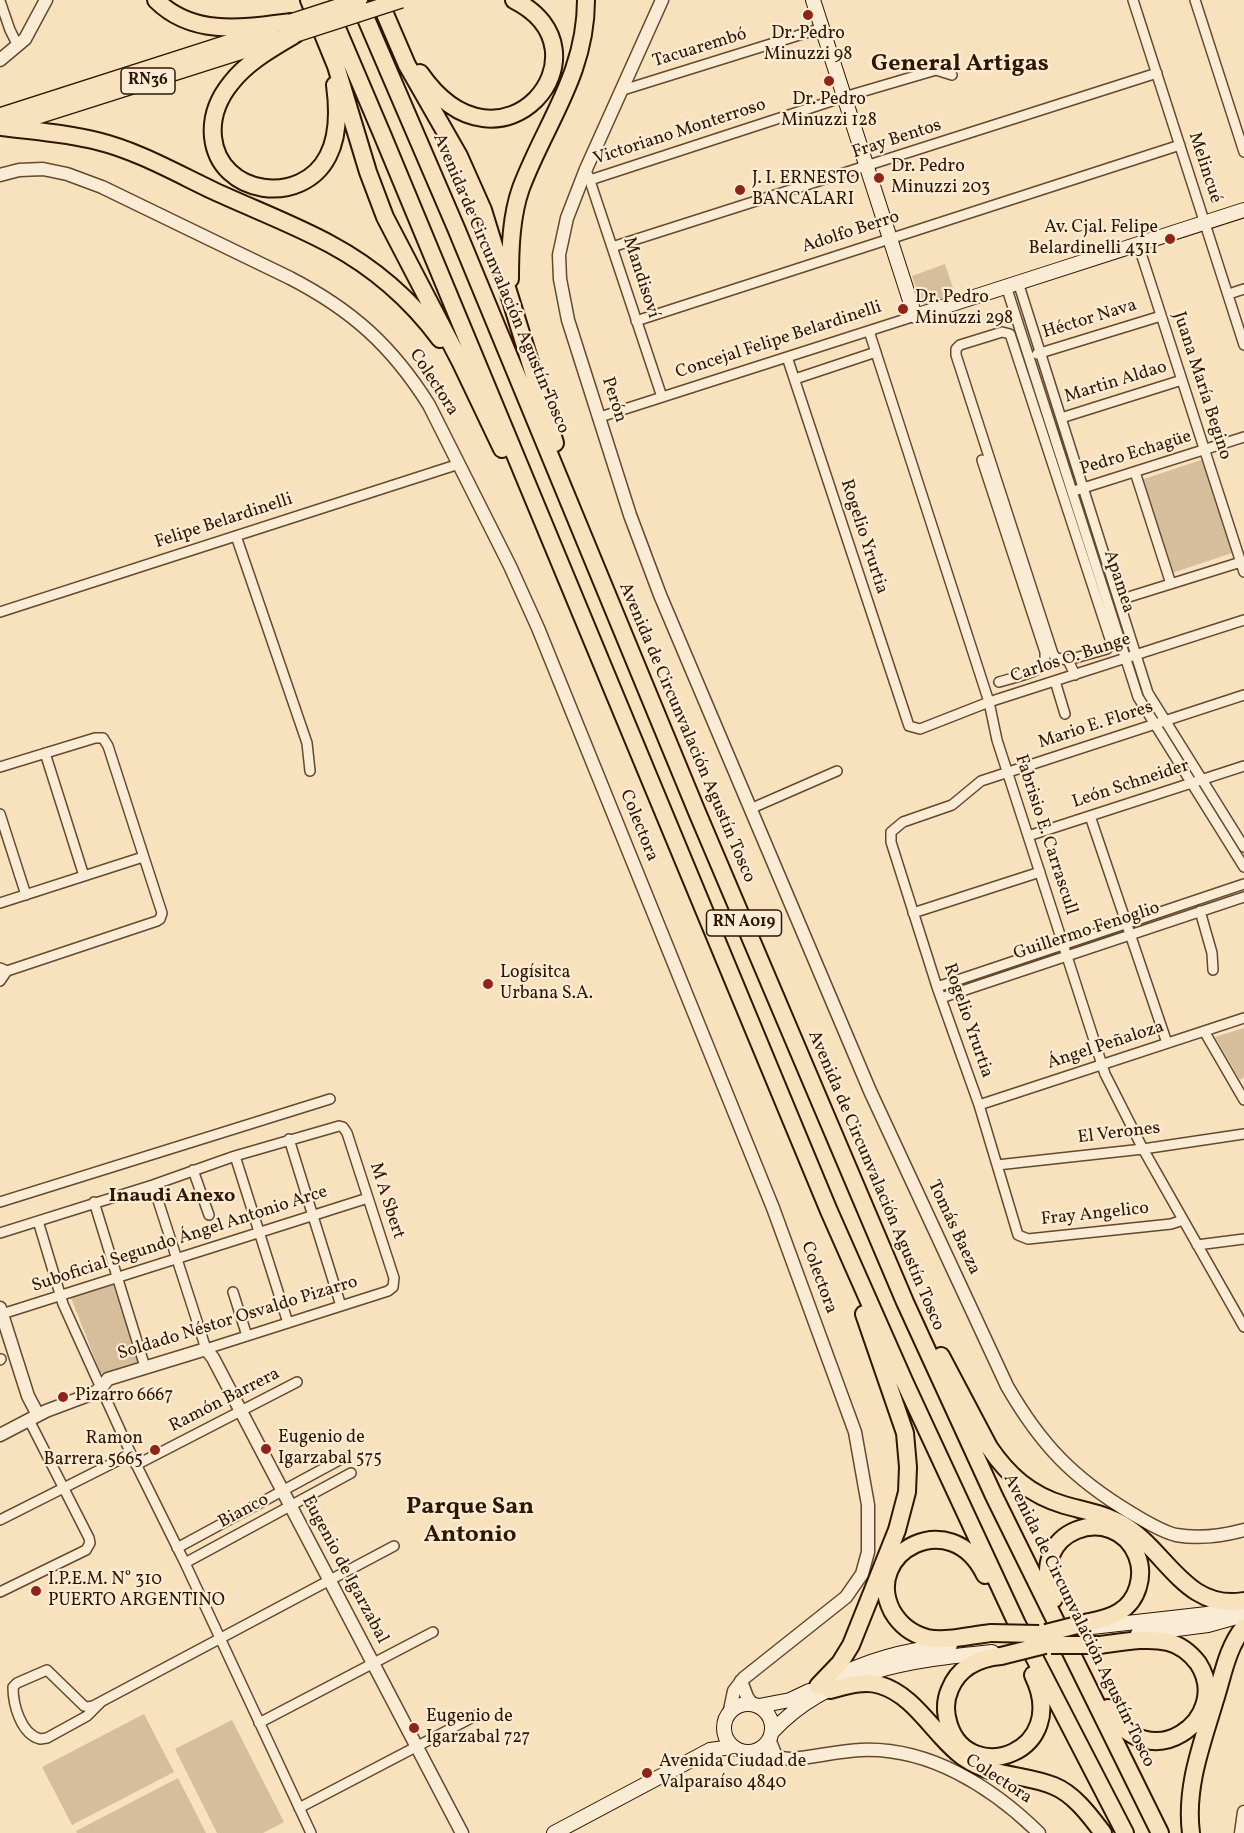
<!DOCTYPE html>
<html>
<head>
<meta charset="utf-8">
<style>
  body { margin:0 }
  canvas { display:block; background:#f8e1bd }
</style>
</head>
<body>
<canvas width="1244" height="1833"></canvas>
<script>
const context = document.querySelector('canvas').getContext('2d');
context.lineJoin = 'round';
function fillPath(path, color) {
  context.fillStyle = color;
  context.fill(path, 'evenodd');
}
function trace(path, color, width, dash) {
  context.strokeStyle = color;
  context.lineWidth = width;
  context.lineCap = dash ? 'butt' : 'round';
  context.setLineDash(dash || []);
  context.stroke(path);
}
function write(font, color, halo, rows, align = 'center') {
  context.font = font + ' Vollkorn,serif';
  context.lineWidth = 4.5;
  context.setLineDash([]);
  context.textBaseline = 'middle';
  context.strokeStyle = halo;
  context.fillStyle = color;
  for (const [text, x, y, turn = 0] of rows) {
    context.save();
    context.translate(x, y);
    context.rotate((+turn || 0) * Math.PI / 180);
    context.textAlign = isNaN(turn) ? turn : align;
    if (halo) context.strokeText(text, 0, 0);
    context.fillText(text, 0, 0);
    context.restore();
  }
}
fillPath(new Path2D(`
  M945,264L956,297L928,307L921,303L912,276Z
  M1204,459L1235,552L1172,573L1141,480Z
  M1244,1028V1077L1240,1080L1215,1037Z
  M113,1285L138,1362L101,1374L71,1298Z
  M144,1714L174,1772L72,1825L42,1767Z
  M232,1720L284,1822L263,1833H217L175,1749Z
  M178,1778L206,1833H77L76,1831Z`), '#d6be9d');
const minor = new Path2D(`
  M1133,0L1244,345
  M1195,0L1244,152
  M0,1L10,30L18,46
  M623,90L822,28
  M588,175L662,397
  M590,180L844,97L936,70L952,75
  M1138,244L1244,572
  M612,247L1157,73
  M1018,282L1148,693L1244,847
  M1006,286L1138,697L1244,867
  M1229,294L1244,289
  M636,321L1180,145
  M869,331L989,702L997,740L1105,1074L1143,1149L1244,1327
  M1037,354L1161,316
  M787,357L909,726L920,729L989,702L1244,620
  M795,379L876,352
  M600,417L915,316
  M1061,418L1182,380
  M982,460L1045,652C1045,657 1046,662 1042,666C1036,673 1009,679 999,682
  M1135,472L1171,584
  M1077,490L1244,437
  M236,536L307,743L310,771
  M1119,600L1241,562
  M0,612L459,464
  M1068,660L1107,649L1111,642L1010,334L1002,332L960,345L956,349V355L1053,654L1056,658L1068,660L1075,675
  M1055,681L1065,714
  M45,753L84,876
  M0,767L95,738H103L108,746L162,913L160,919L157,921L7,971L0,968
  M750,809L837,771
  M0,814L26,895
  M1090,816L1167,1043
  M1028,836L1244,766
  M0,903L143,857
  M1200,911L1212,953L1213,970
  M913,913L1040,872
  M0,981L7,971
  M937,987L1244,884
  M941,998L1244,897
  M1204,1031L1244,1100
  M979,1105L1244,1018
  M289,1139L341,1306
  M235,1156L288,1323
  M997,1165L1143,1149L1244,1134
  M193,1170L209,1215
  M0,1202L330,1099
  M94,1202L145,1367
  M1183,1220L1171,1224L1028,1239L1018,1235L979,1105L937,987L891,842V832L903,822L952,805L981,781L1244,695
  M38,1221L63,1304L101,1388L131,1454L185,1563L311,1833
  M0,1233L153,1185L235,1156L339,1126L343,1127L347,1133L394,1278L393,1287L388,1291L206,1349L153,1185
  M1197,1245L1244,1239
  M233,1292L247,1336
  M2,1314L368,1198
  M0,1360L1,1359
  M136,1465L297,1382
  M0,1520L131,1454
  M177,1548L343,1458
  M185,1563L351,1473
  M0,1592L86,1550L90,1543L89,1538L29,1420
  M101,1702L87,1716L47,1738L40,1739C21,1734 13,1705 13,1687L17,1683L47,1670L84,1706L88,1707L93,1706L394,1546
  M259,1723L433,1632
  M299,1808L477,1715`);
const tertiary = new Path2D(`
  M662,0L586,169L567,218L559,255L560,279L568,320L630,515L660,595L870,1091L1007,1386C1041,1445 1073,1478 1131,1513C1145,1521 1160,1531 1176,1535C1199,1539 1222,1536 1244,1530
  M0,60L25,39L46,0
  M0,175L19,170L43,169L67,174L102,187L290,278C352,310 392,346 429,405L510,566L538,628L773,1208L855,1432L868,1505V1552L862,1574L846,1597L744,1678L734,1691L730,1710
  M0,1308L28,1396L38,1415
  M0,1435L46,1411L94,1393L101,1388L108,1379L206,1349L213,1358L462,1833
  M741,1681L747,1697L752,1704
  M769,1739L776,1756
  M752,1752C765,1754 779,1759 792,1759C815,1757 838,1751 861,1750C929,1747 992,1787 1039,1833
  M1241,1833L1244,1812`);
const secondary = new Path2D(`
  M813,0L915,316L1244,210
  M1092,1627L1207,1614L1242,1605
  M1138,1634L1208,1625L1244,1615
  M826,1682C867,1659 903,1651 950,1645
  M724 1728a24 24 0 1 1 48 0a24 24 0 1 1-48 0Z
  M759,1706L790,1700L809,1691
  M772,1732C829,1670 913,1660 992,1652
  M554,1833L710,1750L732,1747`);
const trunk = new Path2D(`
  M0,116L271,29
  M3,127L283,38`);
const motorway = new Path2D(`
  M156,0C193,37 244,28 291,22
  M309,0L336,66L368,172L385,217L461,363L502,449
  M325,0L382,134L829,1211L905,1383L1017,1624L1125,1833
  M358,0L456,228L697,812L905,1302L994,1496L1160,1833
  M379,0L407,65L459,156L483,210L555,443
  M296,34C273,48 248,61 231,83C218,99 211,116 213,137C219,196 302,207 328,156C339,135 338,107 335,85
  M420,73C501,190 616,51 514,0
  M2,127C34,131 66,133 97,141C138,151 176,173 214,191C253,209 293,224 330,244C373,267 411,300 440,339
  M510,279C510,250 511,216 521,188C546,122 586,74 586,0
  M941,1356L989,1447C1008,1475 1030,1495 1064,1505C1085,1511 1106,1514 1125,1526C1167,1552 1186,1611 1244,1601
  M985,1575C951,1504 862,1553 892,1611C900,1625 912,1634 927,1638C947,1642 971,1635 991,1633
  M1054,1599C1024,1528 1116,1501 1137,1556C1141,1566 1141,1577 1138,1587C1131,1611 1111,1618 1089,1622
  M1100,1645C1122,1642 1147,1637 1168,1642C1180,1645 1191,1654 1198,1663C1234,1718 1148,1781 1108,1708
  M1001,1656C979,1658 959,1667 950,1689C945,1700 945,1713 949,1725C969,1787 1071,1753 1033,1675
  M818,1686L840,1663L851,1645L897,1530L907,1492L908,1467L905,1433L864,1314
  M830,1690C846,1686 863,1680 880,1685C917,1696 935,1738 966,1759C992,1777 1025,1774 1054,1786C1074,1794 1090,1816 1103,1833
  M1191,1833C1185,1787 1202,1744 1215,1700C1223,1675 1227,1648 1244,1627`);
trace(minor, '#62492f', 12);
trace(tertiary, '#62492f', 15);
trace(secondary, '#301600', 16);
trace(trunk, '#301600', 18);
trace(motorway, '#301600', 20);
trace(minor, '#faecd4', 9);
trace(tertiary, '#faecd4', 12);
trace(secondary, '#faecd4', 14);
trace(trunk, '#f8e1bd', 15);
trace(motorway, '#f8e1bd', 16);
const trunkBridge = new Path2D(`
  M291,22L359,0
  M296,34L401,0`);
const motorwayBridge = new Path2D(`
  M991,1633L1039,1634
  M1046,1633L1089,1622
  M1051,1645H1100
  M1001,1656L1045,1645`);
trace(trunkBridge, '#301600', 18, []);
trace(motorwayBridge, '#301600', 20, []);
trace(trunkBridge, '#f8e1bd', 15);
trace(motorwayBridge, '#f8e1bd', 16);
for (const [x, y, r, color] of [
  [808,15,6,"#8f2418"],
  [829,81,6,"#8f2418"],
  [879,178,6,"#8f2418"],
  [740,190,6,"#8f2418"],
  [1170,239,6,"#8f2418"],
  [903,309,6,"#8f2418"],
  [488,984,6,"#8f2418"],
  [63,1397,6,"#8f2418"],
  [266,1449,6,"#8f2418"],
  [155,1450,6,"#8f2418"],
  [36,1591,6,"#8f2418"],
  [414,1728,6,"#8f2418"],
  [647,1773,6,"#8f2418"]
]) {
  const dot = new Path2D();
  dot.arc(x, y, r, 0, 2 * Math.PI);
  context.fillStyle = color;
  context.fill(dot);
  trace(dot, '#faecd4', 2);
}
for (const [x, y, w] of [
  [148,81,54],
  [744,923,75]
]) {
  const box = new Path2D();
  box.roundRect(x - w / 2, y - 13, w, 26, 4.5);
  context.fillStyle = '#faecd4';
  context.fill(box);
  trace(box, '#301600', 1.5);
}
write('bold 16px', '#301600', null, [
  ["RN36",148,81],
  ["RN A019",744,923]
]);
write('18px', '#301600', '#faecd4', [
  ["Dr. Pedro",808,35,"center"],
  ["Minuzzi 98",808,56,"center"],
  ["Dr. Pedro",829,101,"center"],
  ["Minuzzi 128",829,122,"center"],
  ["Dr. Pedro",891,168],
  ["Minuzzi 203",891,189],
  ["J. I. ERNESTO",752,180],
  ["BANCALARI",752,201],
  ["Av. Cjal. Felipe",1158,229,"right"],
  ["Belardinelli 4311",1158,250,"right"],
  ["Dr. Pedro",915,299],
  ["Minuzzi 298",915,320],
  ["Logísitca",500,974],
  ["Urbana S.A.",500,995],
  ["Pizarro 6667",75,1397],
  ["Eugenio de",278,1439],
  ["Igarzabal 575",278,1460],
  ["Ramon",143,1440,"right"],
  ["Barrera 5665",143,1461,"right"],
  ["I.P.E.M. N° 310",48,1581],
  ["PUERTO ARGENTINO",48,1602],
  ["Eugenio de",426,1718],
  ["Igarzabal 727",426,1739],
  ["Avenida Ciudad de",659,1763],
  ["Valparaíso 4840",659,1784]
], 'left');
write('18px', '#301600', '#faecd4', [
  ["Tacuarembó",700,49,-17],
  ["Victoriano Monterroso",680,133,-18],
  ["Fray Bentos",897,140,-18],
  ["Melincué",1204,168,72],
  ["Adolfo Berro",851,233,-18],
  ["Mandisoví",640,278,72],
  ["Avenida de Circunvalación Agustín Tosco",500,284,67],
  ["Héctor Nava",1090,320,-17],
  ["Concejal Felipe Belardinelli",779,341,-18],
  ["Colectora",433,383,57],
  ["Martin Aldao",1116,383,-17],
  ["Juana María Begino",1201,386,72],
  ["Perón",613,400,72],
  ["Pedro Echagüe",1136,454,-17],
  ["Felipe Belardinelli",224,522,-18],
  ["Rogelio Yrurtia",863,537,72],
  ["Apamea",1118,582,72],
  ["Carlos O. Bunge",1071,659,-18],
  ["Mario E. Flores",1096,726,-18],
  ["Avenida de Circunvalación Agustín Tosco",686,733,67],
  ["León Schneider",1131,785,-18],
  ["Colectora",638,826,68],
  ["Fabrisio E. Carrascull",1045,835,72],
  ["Guillermo Fenoglio",1087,932,-18],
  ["Rogelio Yrurtia",967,1021,71],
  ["Ángel Peñaloza",1106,1046,-18],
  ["El Verones",1119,1134,-7],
  ["Avenida de Circunvalación Agustín Tosco",875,1181,67],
  ["M A Sbert",386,1201,72],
  ["Fray Angelico",1095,1215,-6],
  ["Tomás Baeza",953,1228,65],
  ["Suboficial Segundo Ángel Antonio Arce",180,1240,-18],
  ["Colectora",818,1278,70],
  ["Soldado Néstor Osvaldo Pizarro",238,1319,-17],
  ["Ramón Barrera",225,1401,-27],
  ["Bianco",244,1512,-28],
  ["Eugenio de Igarzabal",344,1570,62],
  ["Avenida de Circunvalación Agustín Tosco",1078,1621,64],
  ["Colectora",998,1780,33]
]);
write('bold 20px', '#301600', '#faecd4', [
  ["Inaudi Anexo",172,1197]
]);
write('bold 24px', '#301600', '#faecd4', [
  ["General Artigas",960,66],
  ["Parque San",470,1509],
  ["Antonio",470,1537]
]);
</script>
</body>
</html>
